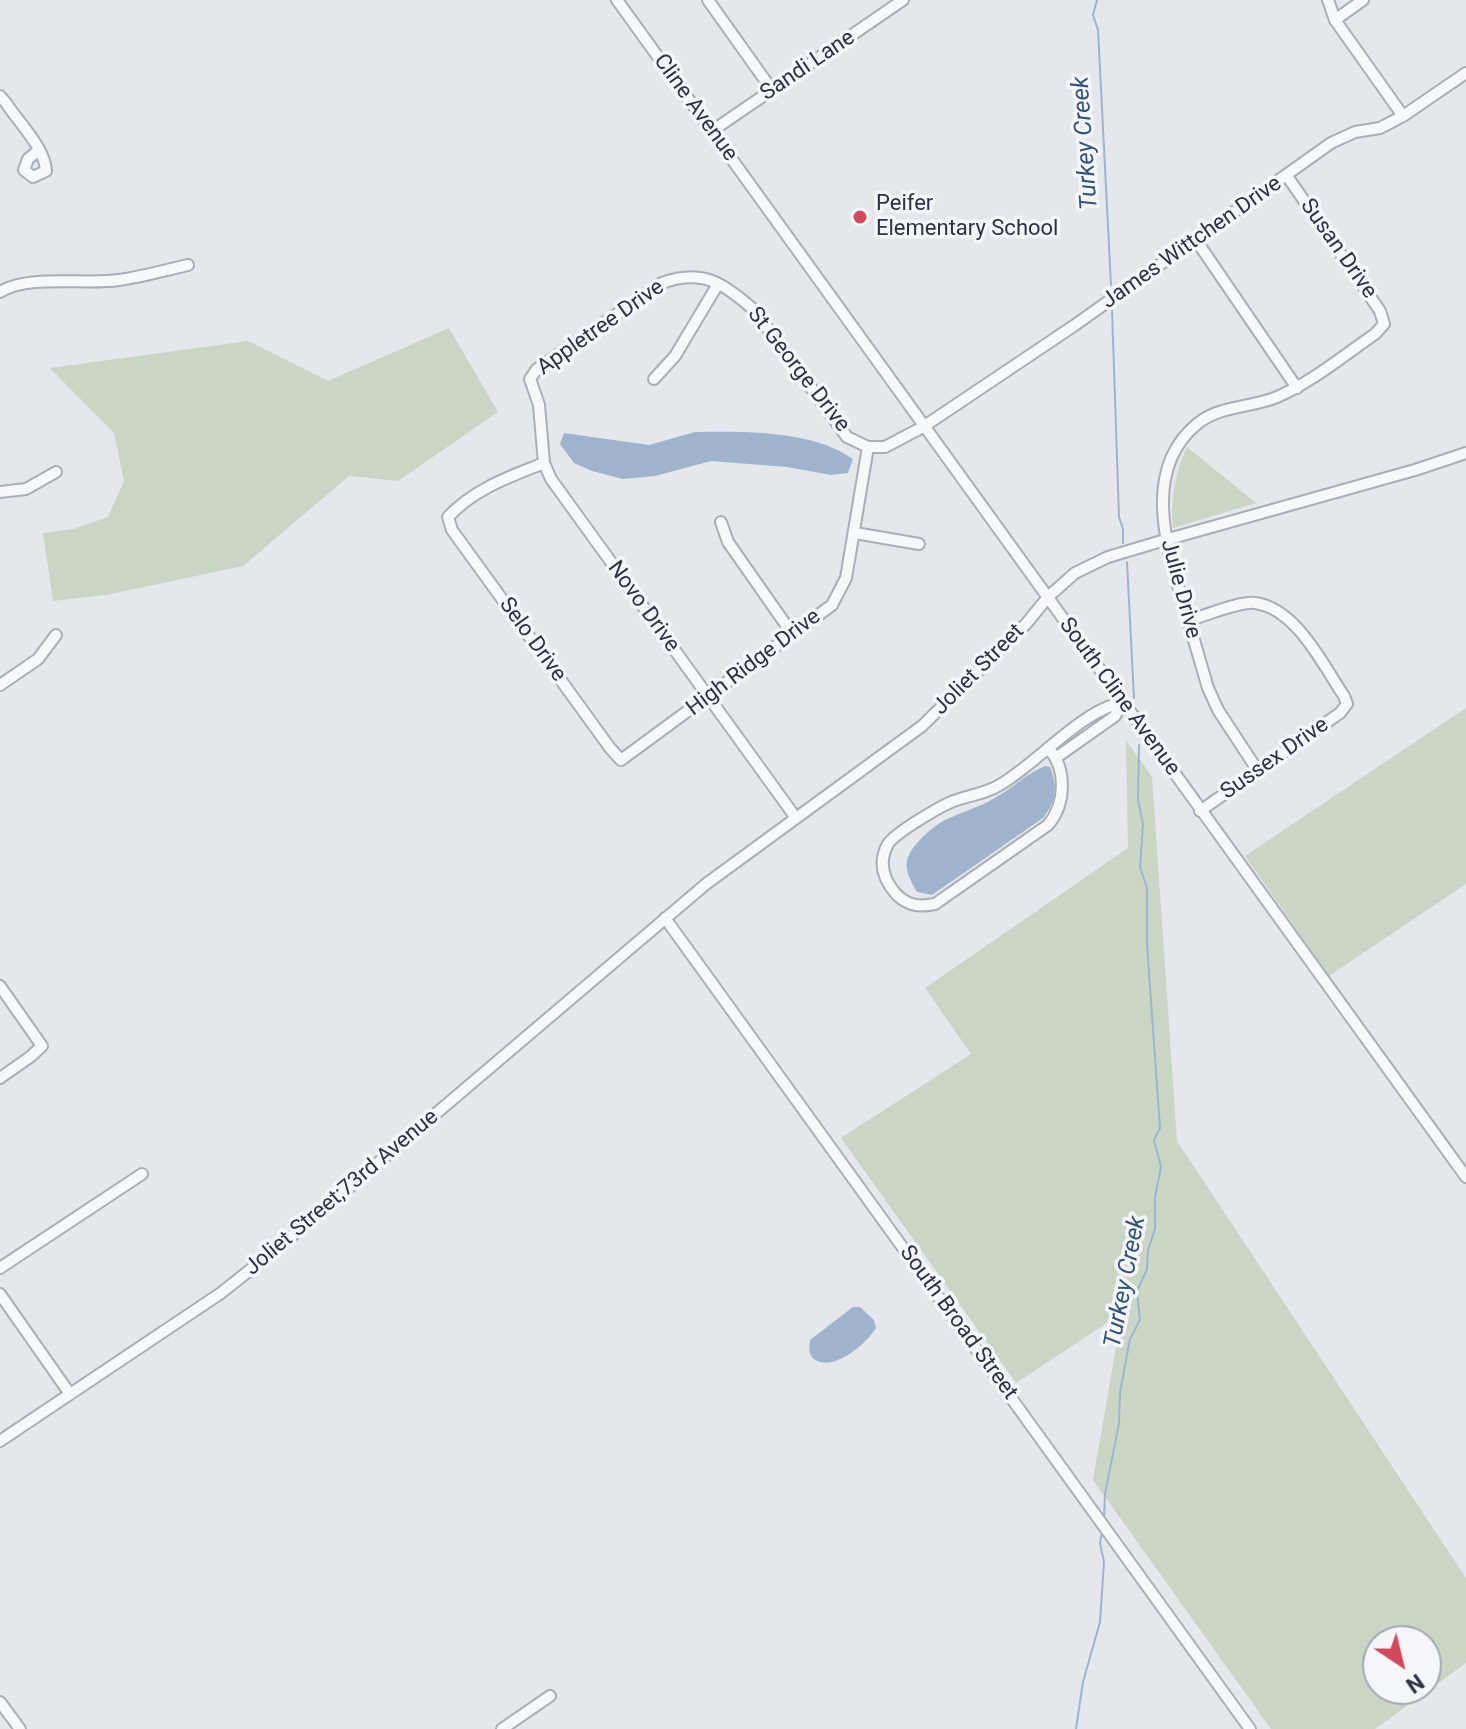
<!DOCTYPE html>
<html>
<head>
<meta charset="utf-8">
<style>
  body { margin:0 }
  #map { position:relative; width:1466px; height:1729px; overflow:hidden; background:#e4e7ec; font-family:Roboto,sans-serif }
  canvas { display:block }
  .north { position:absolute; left:1362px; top:1625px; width:80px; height:80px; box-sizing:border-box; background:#f4f6f9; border:2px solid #a4a8b1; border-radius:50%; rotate:145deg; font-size:22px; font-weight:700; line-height:32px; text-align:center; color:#2b3445 }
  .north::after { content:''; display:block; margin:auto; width:28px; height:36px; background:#d1495b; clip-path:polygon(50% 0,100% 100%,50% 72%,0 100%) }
</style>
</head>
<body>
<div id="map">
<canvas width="1466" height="1729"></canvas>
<div class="north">N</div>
</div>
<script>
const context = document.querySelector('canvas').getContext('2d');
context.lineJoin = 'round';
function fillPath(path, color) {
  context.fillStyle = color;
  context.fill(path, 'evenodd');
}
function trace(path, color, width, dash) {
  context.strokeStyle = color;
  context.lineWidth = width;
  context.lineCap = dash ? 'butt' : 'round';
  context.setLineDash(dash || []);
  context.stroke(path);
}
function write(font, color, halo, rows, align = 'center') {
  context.font = font + ' Roboto,sans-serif';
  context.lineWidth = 7;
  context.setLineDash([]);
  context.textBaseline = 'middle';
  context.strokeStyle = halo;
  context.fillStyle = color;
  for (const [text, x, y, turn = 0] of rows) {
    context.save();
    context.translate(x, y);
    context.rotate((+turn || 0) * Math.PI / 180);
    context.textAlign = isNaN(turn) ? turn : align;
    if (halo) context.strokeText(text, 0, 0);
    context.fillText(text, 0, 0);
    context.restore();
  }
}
fillPath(new Path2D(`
  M449,328L498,412L398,481L349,476L243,566L106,595L53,601L43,533L73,529L108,517L124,481L114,433L50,368L248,341L328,381Z
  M1187,447L1256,503L1173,528C1170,500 1175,472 1187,447Z
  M1466,708V884L1329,976L1245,856Z
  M1126,740L1152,777L1177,1141L1466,1578V1663L1375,1729H1271L1093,1480L1122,1313L1016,1383L841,1138L971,1054L925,988L1128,848ZM1378,1641H1426V1689H1378Z`), '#c9d6c5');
fillPath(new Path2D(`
  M695,432C743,431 813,430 853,459L848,473L831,475L787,467L711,461L655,476L623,479L592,471L574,463L560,444L564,433L649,445Z
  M1045,766L1050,767C1058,787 1056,802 1043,818L932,895L917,892C905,871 901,861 918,842C946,811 966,816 998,796C1014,787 1027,773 1045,766Z
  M853,1307H860L874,1320L876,1328C866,1344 833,1373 814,1359C808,1354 809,1348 810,1340Z`), '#9fb4cc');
trace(new Path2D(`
  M1097,0L1093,15L1098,30L1111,285
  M1112,309L1119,517L1123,529V543
  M1127,562L1134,698
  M1104,1518L1105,1494L1119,1423L1120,1392L1130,1339L1140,1320L1137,1291L1147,1269L1148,1250L1155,1229V1197L1161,1167L1154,1140L1160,1128L1147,944V888L1140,867L1143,824L1138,800L1139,745
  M1076,1729L1083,1682L1100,1622L1104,1562L1100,1543L1102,1533`), '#9fb4cc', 2);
const minor = new Path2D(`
  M617,0L1466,1177
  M708,0L772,90
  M1328,0L1335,20L1403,116
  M1335,20L1363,0
  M0,96L6,103C19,123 45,148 46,171L33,177L24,170L28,159L39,150
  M712,131L903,0
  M1196,240L1297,388
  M0,292C29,274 85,285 119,280C142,277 165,270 188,265
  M654,379L675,356L718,284
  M544,463C509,477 474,489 448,517L452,530L610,748L621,760L832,605L846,578L868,447
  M0,492L26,489L56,472
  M721,522L728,542L793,635
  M855,533L919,544
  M1189,620C1205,616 1240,601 1255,603C1296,608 1323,665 1344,696L1347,704L1340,713L1200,811
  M0,685L38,659L56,635
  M1048,748C1067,768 1066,804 1048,825L935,904C919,907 908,906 896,894C883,879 878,862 888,844C895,833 936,809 949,803C964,796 981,795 996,787C1033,768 1082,709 1122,703
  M1057,757L1115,716L1122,703
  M1258,771L1218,710L1208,688C1200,661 1192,634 1184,606C1167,549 1141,470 1197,424C1220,405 1251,408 1277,397C1312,382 1343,356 1375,334L1384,324L1380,311L1287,176
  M796,818L551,479L544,463L539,405L530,379L537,369L662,283C702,268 724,283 755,311L847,437L868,447H885L923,427L1075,325L1331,143L1355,132L1380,128L1403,116L1466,73
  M665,918L1250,1729
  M0,986L42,1046L30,1057L0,1078
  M0,1268L142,1174
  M0,1294L70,1394
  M0,1441L221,1293L279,1247L706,884L922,726L1026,624L1048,597L1075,573L1108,557L1165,540L1415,470L1466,453
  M0,1702L20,1729
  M502,1729L550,1696`);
trace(minor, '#a9aeb7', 14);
trace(minor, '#f7f8fa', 10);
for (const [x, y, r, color] of [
  [860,217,8,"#d1495b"]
]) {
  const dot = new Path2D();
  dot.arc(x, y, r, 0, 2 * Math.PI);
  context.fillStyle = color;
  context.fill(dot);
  trace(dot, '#f4f6f9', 3);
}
write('22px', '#2b3445', '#f4f6f9', [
  ["Sandi Lane",808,66,-34],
  ["Cline Avenue",695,108,54],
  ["James Wittchen Drive",1192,243,-35],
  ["Susan Drive",1338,249,55],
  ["Appletree Drive",601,328,-35],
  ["St George Drive",798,370,52],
  ["Julie Drive",1180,589,75],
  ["Novo Drive",643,607,54],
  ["Selo Drive",532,640,54],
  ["High Ridge Drive",754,663,-37],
  ["Joliet Street",979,670,-45],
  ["South Cline Avenue",1119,697,54],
  ["Sussex Drive",1275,759,-35],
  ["Joliet Street;73rd Avenue",342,1193,-40],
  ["South Broad Street",958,1323,54]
]);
write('22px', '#2b3445', '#f4f6f9', [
  ["Peifer",876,204],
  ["Elementary School",876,229]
], 'left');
write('italic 24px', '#34527a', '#f4f6f9', [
  ["Turkey Creek",1086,143,-94],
  ["Turkey Creek",1126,1282,-79]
]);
</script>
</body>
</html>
